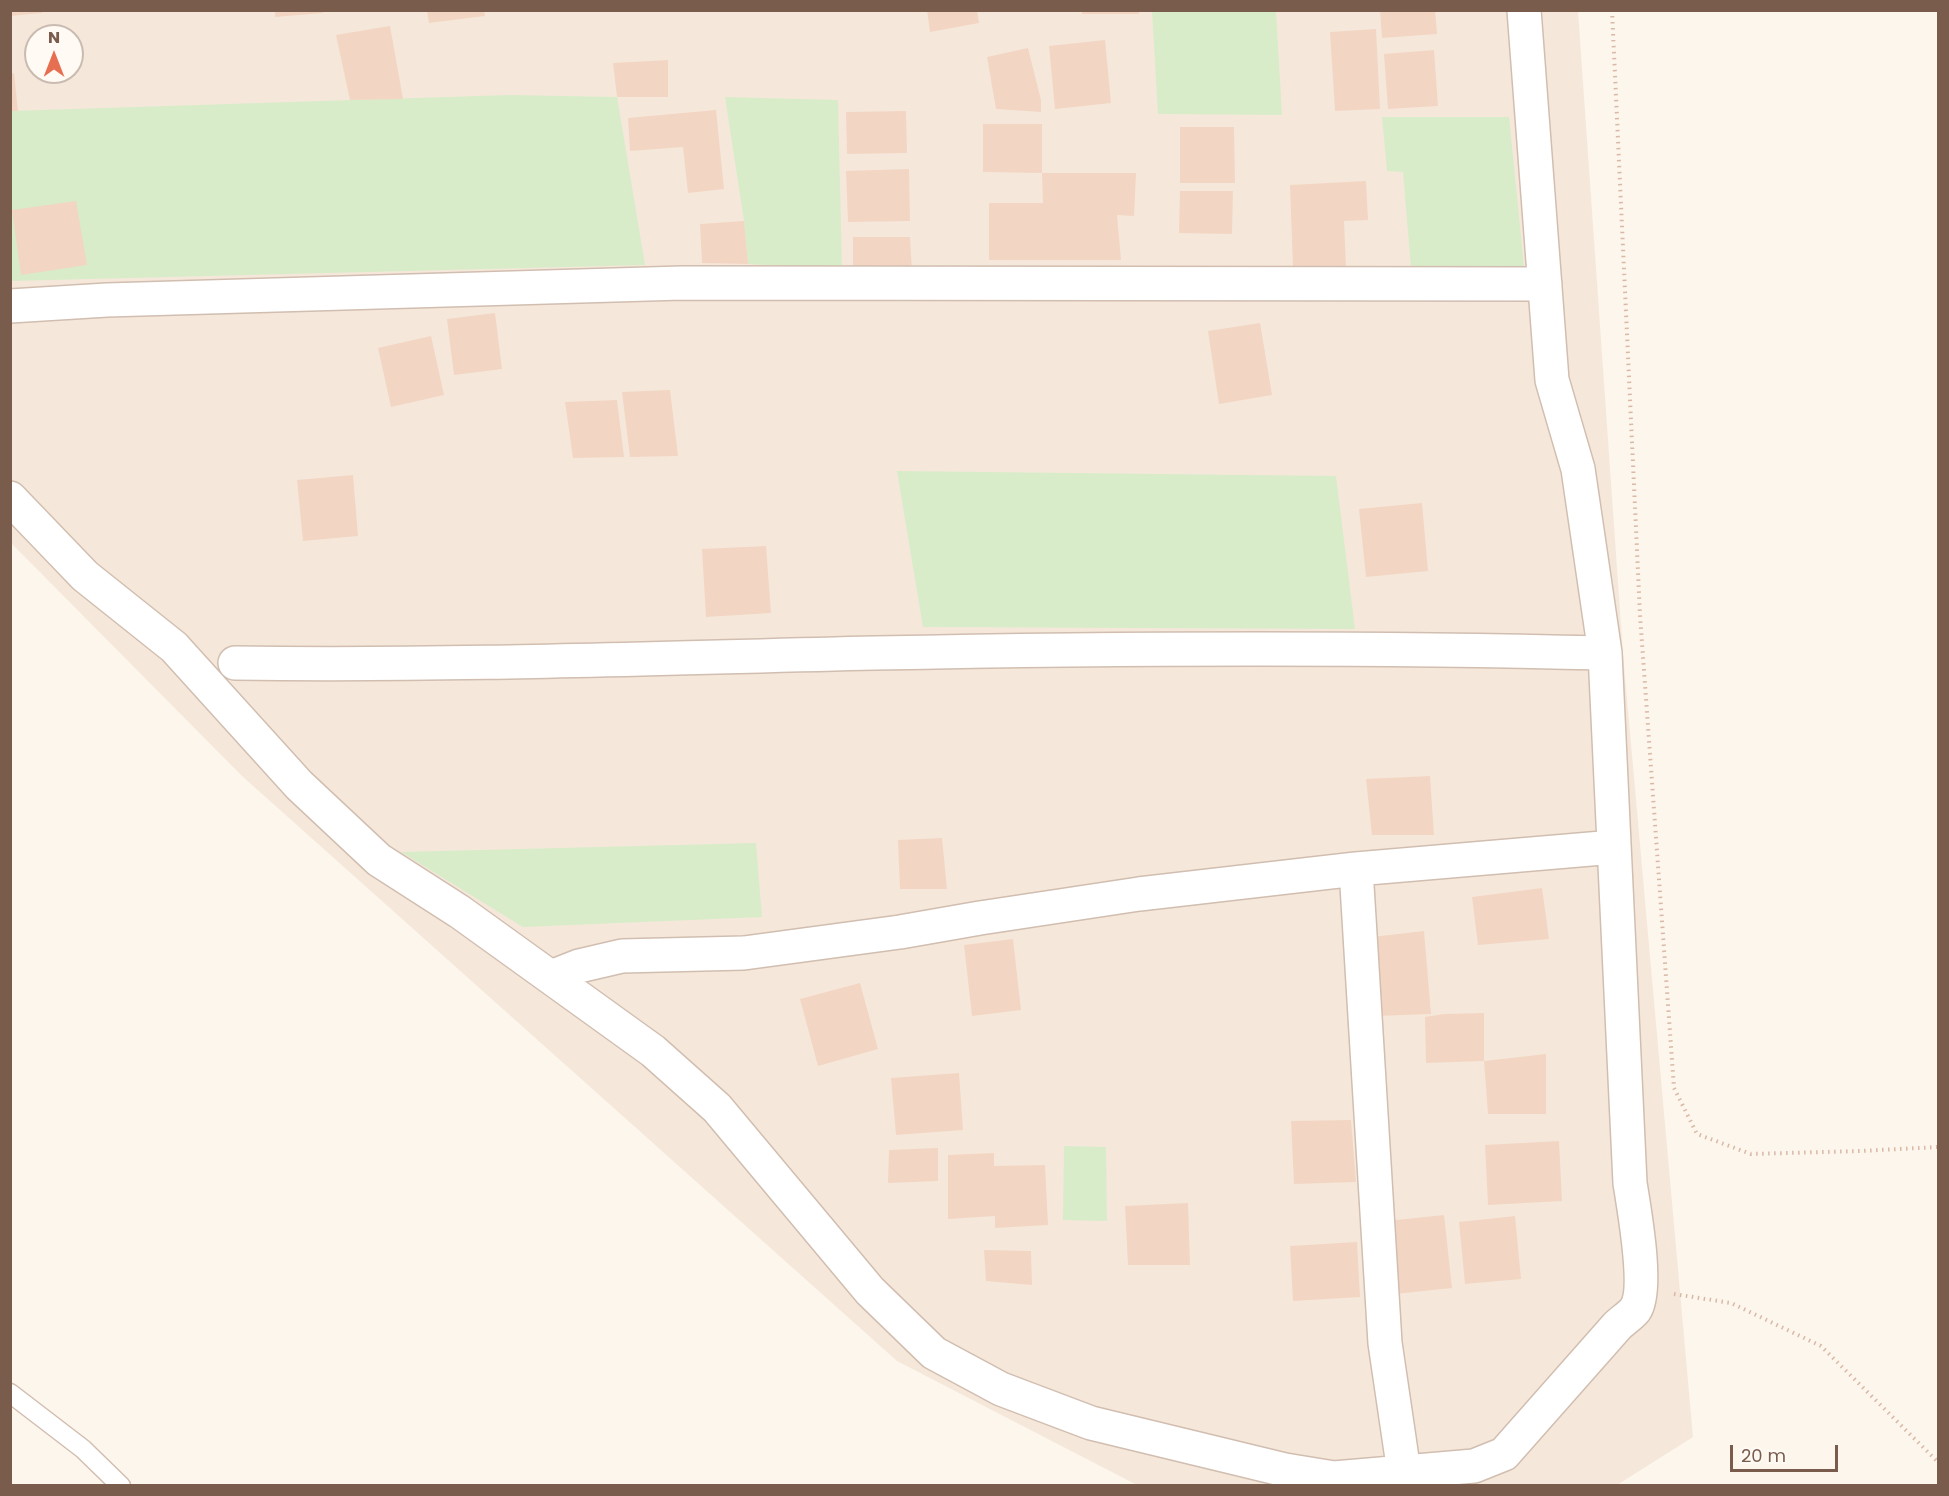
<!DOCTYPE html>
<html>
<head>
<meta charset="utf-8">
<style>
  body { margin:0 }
  #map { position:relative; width:1949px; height:1496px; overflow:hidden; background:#fdf6ec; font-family:Poppins,sans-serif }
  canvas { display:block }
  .frame { position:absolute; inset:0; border:12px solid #7a5c4d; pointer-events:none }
  .north { position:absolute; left:24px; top:24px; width:60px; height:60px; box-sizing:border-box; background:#fffaf3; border:2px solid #cabbb1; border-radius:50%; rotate:0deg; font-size:16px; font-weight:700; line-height:24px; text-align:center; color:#7a5c4d }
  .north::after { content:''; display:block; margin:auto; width:21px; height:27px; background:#e76f51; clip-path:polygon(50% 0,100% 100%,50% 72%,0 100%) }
  .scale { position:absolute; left:1730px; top:1445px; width:108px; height:27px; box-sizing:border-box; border:3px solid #7a5c4d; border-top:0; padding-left:8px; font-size:18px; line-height:21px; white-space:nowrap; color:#7a5c4d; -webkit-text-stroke:4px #fffaf3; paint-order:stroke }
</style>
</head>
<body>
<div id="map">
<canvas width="1949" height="1496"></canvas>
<div class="frame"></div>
<div class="north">N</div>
<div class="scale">20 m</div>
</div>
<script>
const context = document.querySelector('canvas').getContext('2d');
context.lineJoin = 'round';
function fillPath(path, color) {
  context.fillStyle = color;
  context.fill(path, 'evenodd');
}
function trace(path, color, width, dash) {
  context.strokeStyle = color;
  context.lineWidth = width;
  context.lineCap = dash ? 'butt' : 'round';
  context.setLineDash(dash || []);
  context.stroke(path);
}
fillPath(new Path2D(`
  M10,11H1578L1623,654L1693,1437L1617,1485H1137L897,1361L242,776L11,543ZM36,36H72V72H36Z`), '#f5e8da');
fillPath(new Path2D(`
  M1152,11H1276L1282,115L1158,114Z
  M509,95L617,97L645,265L11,281L10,111Z
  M725,97L838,100L842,269L748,264L744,221Z
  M1382,117H1509L1524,266L1411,268L1403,172L1387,171Z
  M897,471L1336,476L1355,629L923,627Z
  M756,843L762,917L523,927L401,852Z
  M1064,1146L1106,1147L1107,1221L1063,1220Z`), '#d8ecc9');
fillPath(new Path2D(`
  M10,10H41L42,13L10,16Z
  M275,10H323V13L275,17Z
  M427,10H484L485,16L429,23Z
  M927,10H977L979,23L930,32Z
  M1082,10H1139V14H1082Z
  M1380,10H1435L1437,34L1382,38Z
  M390,26L403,99L350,100L336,35Z
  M1376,29L1380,109L1335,111L1330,32Z
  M1105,40L1111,103L1055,109L1049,46Z
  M1028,48L1041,100V112L996,109L987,57Z
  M1434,50L1438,106L1388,109L1384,54Z
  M668,60V97H617L613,63Z
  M14,73L18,111H10V74Z
  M716,110L724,189L688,193L683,147L630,151L628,118Z
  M906,111L907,153L847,154L846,112Z
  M983,124H1042V173L983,172Z
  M1180,127H1234L1235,183H1180Z
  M909,169L910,221L848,222L846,171Z
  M1042,173H1136L1134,216L1117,215L1121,260H989V203H1043Z
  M1366,181L1368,220L1344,221L1346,267L1293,268L1290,185Z
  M1180,191H1233L1232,234L1179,233Z
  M76,201L87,265L21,275L12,210Z
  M744,221L748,264L702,263L700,224Z
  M853,237H910L912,271L853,270Z
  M495,313L502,369L454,375L447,319Z
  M1260,323L1272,395L1219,404L1208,331Z
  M431,336L444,395L391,407L378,348Z
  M670,390L678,456L630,457L622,392Z
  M617,400L624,457L573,458L565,402Z
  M353,475L358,536L303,541L297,480Z
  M1422,503L1428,571L1366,577L1359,509Z
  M766,546L771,613L706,617L702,549Z
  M1430,776L1434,835H1372L1366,779Z
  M942,838L947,889H900L898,840Z
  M1542,888L1549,939L1478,945L1472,897Z
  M1424,931L1431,1014L1376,1016L1372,937Z
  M1013,939L1021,1010L972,1016L964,945Z
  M860,983L878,1049L818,1066L800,999Z
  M1484,1013V1061L1426,1063L1425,1017L1444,1014Z
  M1546,1054V1114H1488L1484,1061Z
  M959,1073L963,1130L896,1135L891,1078Z
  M1351,1120L1356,1182L1294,1184L1291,1121Z
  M1559,1141L1562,1201L1488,1205L1485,1145Z
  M938,1148V1181L888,1183L889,1150Z
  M994,1153V1166L1045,1165L1048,1225L995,1228V1216L948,1219V1155Z
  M1188,1203L1190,1265H1128L1125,1206Z
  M1444,1215L1452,1288L1395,1294L1387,1221Z
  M1515,1216L1521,1279L1465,1284L1459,1222Z
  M1357,1242L1360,1297L1293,1301L1290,1246Z
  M984,1250L1031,1251L1032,1285L986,1281Z`), '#f3d5c3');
const lane = new Path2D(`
  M10,1393L83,1449L121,1486`);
const street = new Path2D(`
  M10,306L107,300L682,283L1545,284
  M10,498L85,576L174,647L299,785L379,860L460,912L653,1051L717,1108L870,1291L934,1353L1001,1389L1091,1423L1285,1470L1334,1478L1474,1466L1504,1454L1617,1326C1622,1321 1630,1316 1635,1310C1649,1290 1634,1209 1630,1183L1605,653L1578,469L1552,380L1524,10
  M235,663C448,666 662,658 875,653C1118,648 1362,647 1605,653
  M1356,869L1385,1343L1404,1472
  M551,977L579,966L622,956L744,953L900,932L980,918L1139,894L1356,869L1614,847`);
trace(lane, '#d1beb0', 21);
trace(street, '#d1beb0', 36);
trace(new Path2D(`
  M1612,10L1640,615L1674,1088L1697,1134L1751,1154L1860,1151L1938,1147
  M1674,1294L1731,1303L1821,1346L1938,1462`), '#d9b8a5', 4, [1.5, 4.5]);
trace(lane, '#fff', 18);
trace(street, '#fff', 33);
</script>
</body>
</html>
